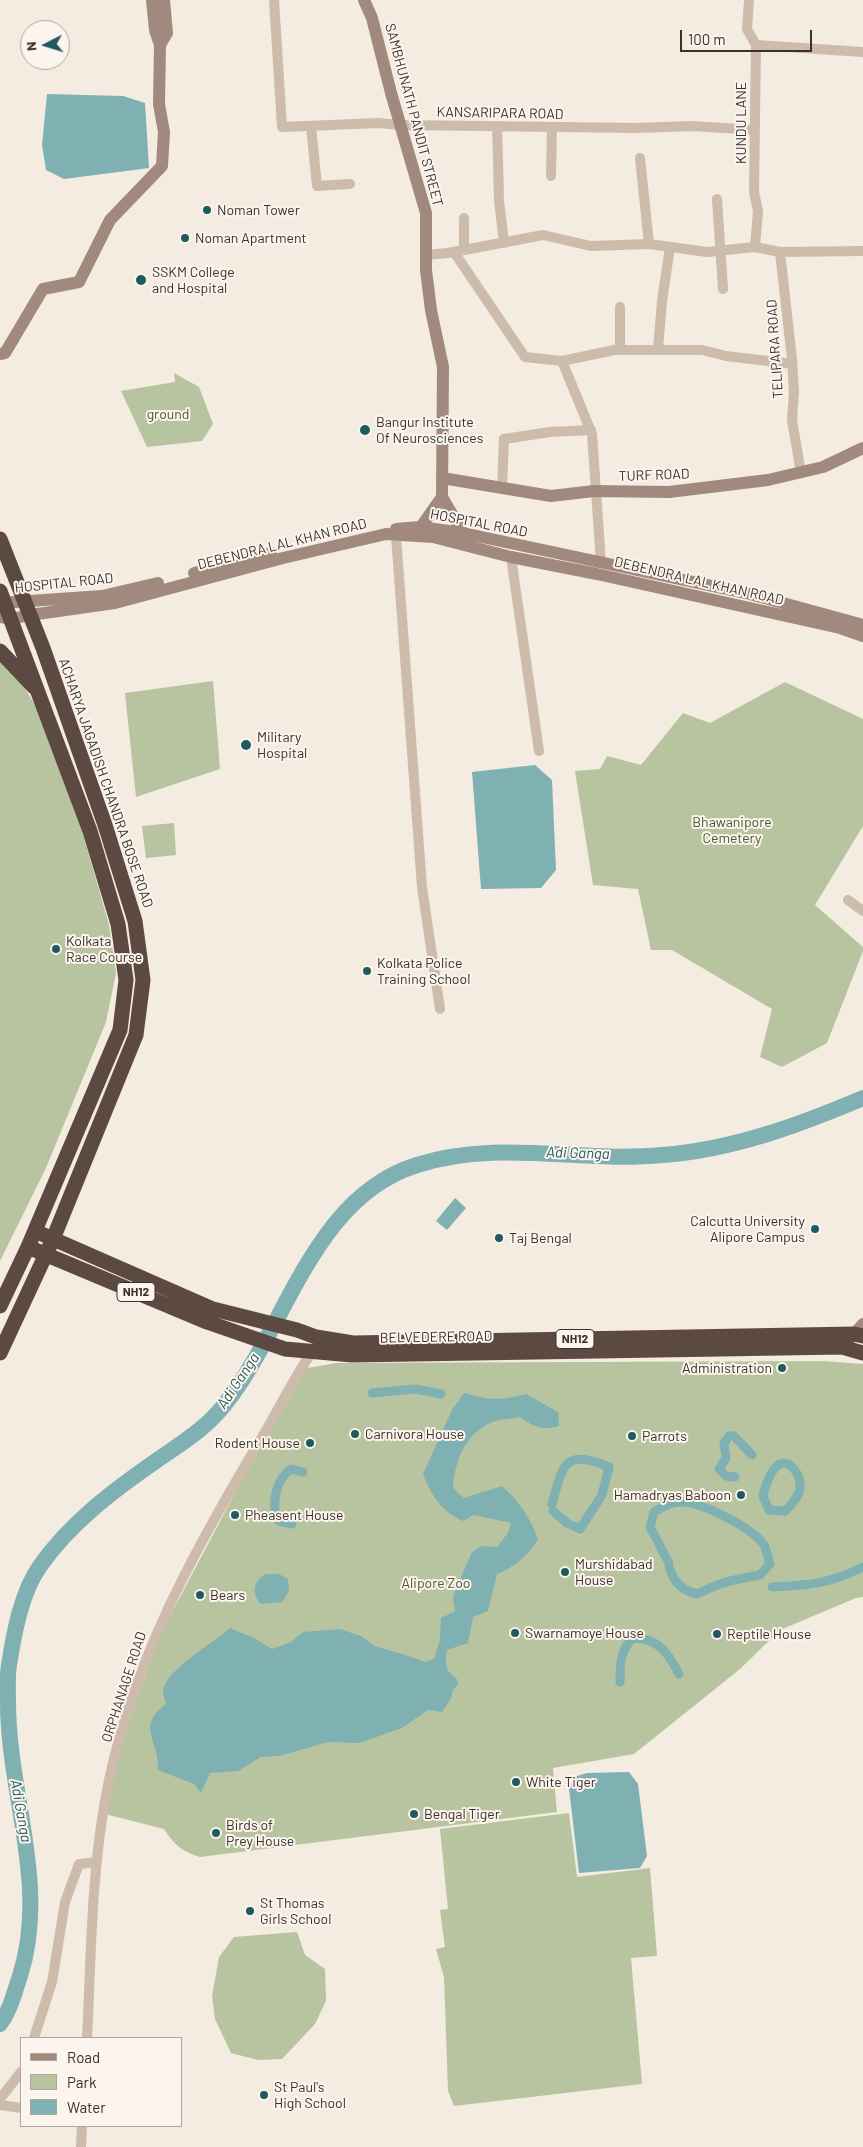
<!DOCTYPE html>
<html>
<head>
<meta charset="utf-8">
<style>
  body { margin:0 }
  #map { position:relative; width:863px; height:2147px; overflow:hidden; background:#f4ebe1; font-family:Barlow,sans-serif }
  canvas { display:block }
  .legend { position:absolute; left:20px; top:2037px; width:162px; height:90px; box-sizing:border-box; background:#fbf5ee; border:1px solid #aea6a0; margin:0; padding:6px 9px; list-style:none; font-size:15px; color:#3b302b }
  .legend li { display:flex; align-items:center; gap:10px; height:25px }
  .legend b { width:25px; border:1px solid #aea6a0 }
  .north { position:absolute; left:20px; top:20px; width:50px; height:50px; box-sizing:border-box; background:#fbf5ee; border:1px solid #aea6a0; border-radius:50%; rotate:265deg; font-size:14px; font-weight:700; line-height:20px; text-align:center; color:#3b302b }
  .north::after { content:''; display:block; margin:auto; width:18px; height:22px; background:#1f5a5e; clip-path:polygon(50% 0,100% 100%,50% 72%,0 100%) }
  .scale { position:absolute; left:680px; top:30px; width:132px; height:22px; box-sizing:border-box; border:2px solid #3b302b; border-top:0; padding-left:6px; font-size:15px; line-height:18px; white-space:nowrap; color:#3b302b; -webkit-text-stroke:4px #fbf5ee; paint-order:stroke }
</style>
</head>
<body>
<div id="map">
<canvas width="863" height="2147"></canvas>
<ul class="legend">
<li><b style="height:6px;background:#a18a7d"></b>Road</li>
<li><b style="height:14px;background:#b8c4a0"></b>Park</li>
<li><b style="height:14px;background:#7fb0b2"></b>Water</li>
</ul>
<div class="north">N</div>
<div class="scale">100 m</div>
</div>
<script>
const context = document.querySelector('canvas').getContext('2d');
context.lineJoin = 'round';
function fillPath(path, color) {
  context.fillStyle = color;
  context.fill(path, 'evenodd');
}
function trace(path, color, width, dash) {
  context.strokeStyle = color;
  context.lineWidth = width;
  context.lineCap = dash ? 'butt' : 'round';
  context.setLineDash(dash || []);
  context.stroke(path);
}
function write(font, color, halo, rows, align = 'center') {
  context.font = font + ' Barlow,sans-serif';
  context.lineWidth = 4;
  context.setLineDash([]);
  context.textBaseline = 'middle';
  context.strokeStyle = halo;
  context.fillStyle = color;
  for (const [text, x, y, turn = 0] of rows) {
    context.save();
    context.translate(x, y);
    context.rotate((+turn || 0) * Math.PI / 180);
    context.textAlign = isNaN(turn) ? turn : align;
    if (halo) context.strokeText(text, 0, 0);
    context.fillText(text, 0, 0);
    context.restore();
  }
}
fillPath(new Path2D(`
  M174,373L199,387L213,424L202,441L147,447L121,391L175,382Z
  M0,648L38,710L81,827L109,925L116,973L106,1022L46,1168L0,1261Z
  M213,681L220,769L136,797L125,693Z
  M785,682L863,719V826L815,905L863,947V951L827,1043L782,1067L760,1057L772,1009L672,950H651L638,889L593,885L575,771L600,769L607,756L641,765L683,713L710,723Z
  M174,823L176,855L146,858L142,826Z
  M823,1361L863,1364V1597L856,1598L780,1630L740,1669L634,1754L553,1768L557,1812L200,1857C183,1852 174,1845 164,1829L105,1814L123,1736L161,1633L237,1489L307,1368L337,1363Z
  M569,1813L577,1877L650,1868L657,1956L631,1958L642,2084L454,2106L448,2091L444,1977L436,1949L445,1947L440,1910L448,1909L440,1829Z
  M297,1932L305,1955L325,1969L326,2001L315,2024L282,2059L258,2060L231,2053L215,2019L212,1996L219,1957L234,1937Z`), '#b8c4a0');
fillPath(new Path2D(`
  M47,94L123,96L145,103L149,168L64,179L46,170L42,145Z
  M535,765L552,780L556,870L541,888L481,889L472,772Z
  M455,1198L466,1208L447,1230L436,1221Z
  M464,1393C489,1400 501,1401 526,1394L558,1412L559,1426C543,1431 534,1427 520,1417C511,1419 498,1419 490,1423C464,1436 455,1461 453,1488L464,1498L502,1486C518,1500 532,1520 538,1540C527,1556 515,1567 497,1574L488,1611L473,1617L468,1643L447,1650C445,1664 445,1671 457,1679L458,1684L453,1690L451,1698L442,1712L428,1710L402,1728L359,1743L328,1742L279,1756L261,1757L238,1771L210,1773L201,1793L194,1784L158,1770C160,1740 135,1727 166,1704C165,1700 163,1696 163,1692C164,1670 214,1643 230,1628L254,1638L272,1649L291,1642L303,1632L340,1629L361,1636L375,1646L405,1655L425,1662L434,1659L440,1640L441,1618L455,1611L453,1596L472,1552L481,1546L497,1547L508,1533L511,1523L474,1515L463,1521C442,1512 431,1495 423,1474L452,1410Z
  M266,1574H279L288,1579L289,1591L282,1602L261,1604C251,1592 253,1582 266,1574Z
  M629,1772L638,1784L647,1856L640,1868L579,1873L569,1789L574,1777L587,1773Z`), '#7fb0b2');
trace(new Path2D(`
  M372,1393L415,1389L441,1394
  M735,1477L726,1476L719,1469L726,1458L724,1443L729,1436H734L752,1455
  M763,1496L769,1510L785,1511C791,1505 799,1497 800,1488C802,1475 787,1453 775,1468C769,1474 766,1486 763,1494
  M552,1504C563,1465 564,1448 609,1467L602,1495L580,1529L567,1523L553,1511
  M292,1524L279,1521C270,1506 276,1479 291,1469L303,1472
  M669,1567C675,1584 681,1590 698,1594C718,1582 738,1579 760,1575L770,1564C768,1558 767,1551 764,1545C753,1528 703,1503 683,1502C672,1501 663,1507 654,1512L650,1527L669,1563
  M772,1587C809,1585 829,1584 863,1567
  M620,1682C620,1664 620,1652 632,1638C658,1637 668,1653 679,1674`), '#7fb0b2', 9);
trace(new Path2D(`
  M0,2024C11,2009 14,1993 20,1976C49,1885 8,1794 8,1702C8,1690 7,1677 9,1665C14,1633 21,1593 40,1566C70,1523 114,1490 156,1461C180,1444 207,1428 225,1404C286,1328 313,1197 417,1165C500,1139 579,1163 662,1155C732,1150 799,1125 863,1098`), '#7fb0b2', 16);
trace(new Path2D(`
  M274,0L282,127L378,123L401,125L636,128L692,126L755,130
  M749,0L747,29L756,45L754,192L758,211L755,247
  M756,45L863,52
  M311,126L317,186L350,184
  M497,126L499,200L504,243
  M640,158L649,244
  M551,176L552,127
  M717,199L723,289
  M464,250V218
  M454,252L525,357L562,361L614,350H702L726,356L792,364
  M780,252L792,359L794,392L792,420L801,473
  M426,255L448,253L543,235L591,246L649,244L707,252L755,247L780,252L863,251
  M620,307V350
  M658,349L662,301L670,247
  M562,361L592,434L601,563
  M502,489L504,439L550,432L591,430
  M396,536L422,887L440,1009
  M511,557L539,751
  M848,900L863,911
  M34,2038L52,1982L65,1902L79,1864L97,1862
  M87,2038C91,1960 91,1879 105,1801C128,1669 194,1550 262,1437C279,1409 293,1379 312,1352
  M0,2099L21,2072
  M0,2105L21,2108
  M81,2147L82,2126`), '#cdbbac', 10);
trace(new Path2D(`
  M364,0L372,18L391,93L426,213V270L431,310L443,367L442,497L463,533L462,536
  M160,45L167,33L164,0
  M0,354L5,353L43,289L79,282L110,220L162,166L164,132L159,104L160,45L155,30L152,0
  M442,478L551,496L594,491L669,492L768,480L823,467L863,448
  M396,529L420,527L463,533L750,594L863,625
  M418,531L442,497
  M194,573L271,553
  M0,603L102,596L158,583
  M0,617L11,619L30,615L115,603L283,558L386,534L433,537L511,557L597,574L840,628L863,636
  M849,1340L863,1324`), '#a18a7d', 12);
trace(new Path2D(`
  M0,539L43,648L105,825L135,921L143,980L136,1035L53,1239L0,1353
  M0,591L90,831L118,924L126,980L120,1030L28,1247L0,1306
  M0,651L34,687
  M35,1231L213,1309L297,1330L316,1337L353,1343L854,1334L863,1336
  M28,1247L207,1322L285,1349L352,1355L842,1347L863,1353`), '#5c4a42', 15);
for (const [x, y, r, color] of [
  [207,210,5,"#1f5a5e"],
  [185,238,5,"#1f5a5e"],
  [141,280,6,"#1f5a5e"],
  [365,430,6,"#1f5a5e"],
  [246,745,6,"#1f5a5e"],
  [56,949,5,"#1f5a5e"],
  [367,971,5,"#1f5a5e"],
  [815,1229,5,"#1f5a5e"],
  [499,1238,5,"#1f5a5e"],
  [782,1368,5,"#1f5a5e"],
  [355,1434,5,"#1f5a5e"],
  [632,1436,5,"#1f5a5e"],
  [310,1443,5,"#1f5a5e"],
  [741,1495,5,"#1f5a5e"],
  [235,1515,5,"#1f5a5e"],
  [565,1572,5,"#1f5a5e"],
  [200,1595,5,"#1f5a5e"],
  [515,1633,5,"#1f5a5e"],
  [717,1634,5,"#1f5a5e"],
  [516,1782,5,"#1f5a5e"],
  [414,1814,5,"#1f5a5e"],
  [216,1833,5,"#1f5a5e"],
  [250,1911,5,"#1f5a5e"],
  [264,2095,5,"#1f5a5e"]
]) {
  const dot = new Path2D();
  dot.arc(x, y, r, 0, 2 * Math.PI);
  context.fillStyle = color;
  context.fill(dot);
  trace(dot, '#fbf5ee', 2);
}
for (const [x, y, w] of [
  [136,1292,38],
  [575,1339,38]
]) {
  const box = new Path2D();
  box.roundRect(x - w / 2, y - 9.5, w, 19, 4);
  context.fillStyle = '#fbf5ee';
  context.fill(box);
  trace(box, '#3b302b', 1);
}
write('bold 12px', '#3b302b', null, [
  ["NH12",136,1292],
  ["NH12",575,1339]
]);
write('14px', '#3b302b', '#fbf5ee', [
  ["KANSARIPARA ROAD",500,113,1],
  ["SAMBHUNATH PANDIT STREET",414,115,75],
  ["KUNDU LANE",741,123,-90],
  ["TELIPARA ROAD",775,349,-94],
  ["TURF ROAD",654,475,-2],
  ["HOSPITAL ROAD",479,523,11],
  ["DEBENDRA LAL KHAN ROAD",282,544,-14],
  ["DEBENDRA LAL KHAN ROAD",699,581,13],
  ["HOSPITAL ROAD",64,583,-6],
  ["ACHARYA JAGADISH CHANDRA BOSE ROAD",106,783,71],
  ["BELVEDERE ROAD",436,1337,-1],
  ["ORPHANAGE ROAD",124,1687,-72]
]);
write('14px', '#3b302b', '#fbf5ee', [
  ["Noman Tower",217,210],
  ["Noman Apartment",195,238],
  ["SSKM College",152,272],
  ["and Hospital",152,288],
  ["Bangur Institute",376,422],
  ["Of Neurosciences",376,438],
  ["Military",257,737],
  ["Hospital",257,753],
  ["Kolkata",66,941],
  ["Race Course",66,957],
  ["Kolkata Police",377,963],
  ["Training School",377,979],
  ["Calcutta University",805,1221,"right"],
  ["Alipore Campus",805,1237,"right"],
  ["Taj Bengal",509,1238],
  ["Administration",772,1368,"right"],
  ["Carnivora House",365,1434],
  ["Parrots",642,1436],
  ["Rodent House",300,1443,"right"],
  ["Hamadryas Baboon",731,1495,"right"],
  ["Pheasent House",245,1515],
  ["Murshidabad",575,1564],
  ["House",575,1580],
  ["Bears",210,1595],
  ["Swarnamoye House",525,1633],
  ["Reptile House",727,1634],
  ["White Tiger",526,1782],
  ["Bengal Tiger",424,1814],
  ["Birds of",226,1825],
  ["Prey House",226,1841],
  ["St Thomas",260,1903],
  ["Girls School",260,1919],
  ["St Paul's",274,2087],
  ["High School",274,2103]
], 'left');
write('14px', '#4a5a2e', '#fbf5ee', [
  ["ground",168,414],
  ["Bhawanipore",732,822],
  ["Cemetery",732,838],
  ["Alipore Zoo",436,1583]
]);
write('italic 15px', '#1f5a5e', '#fbf5ee', [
  ["Adi Ganga",578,1153,2],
  ["Adi Ganga",238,1381,-56],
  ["Adi Ganga",21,1811,80]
]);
</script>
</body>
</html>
